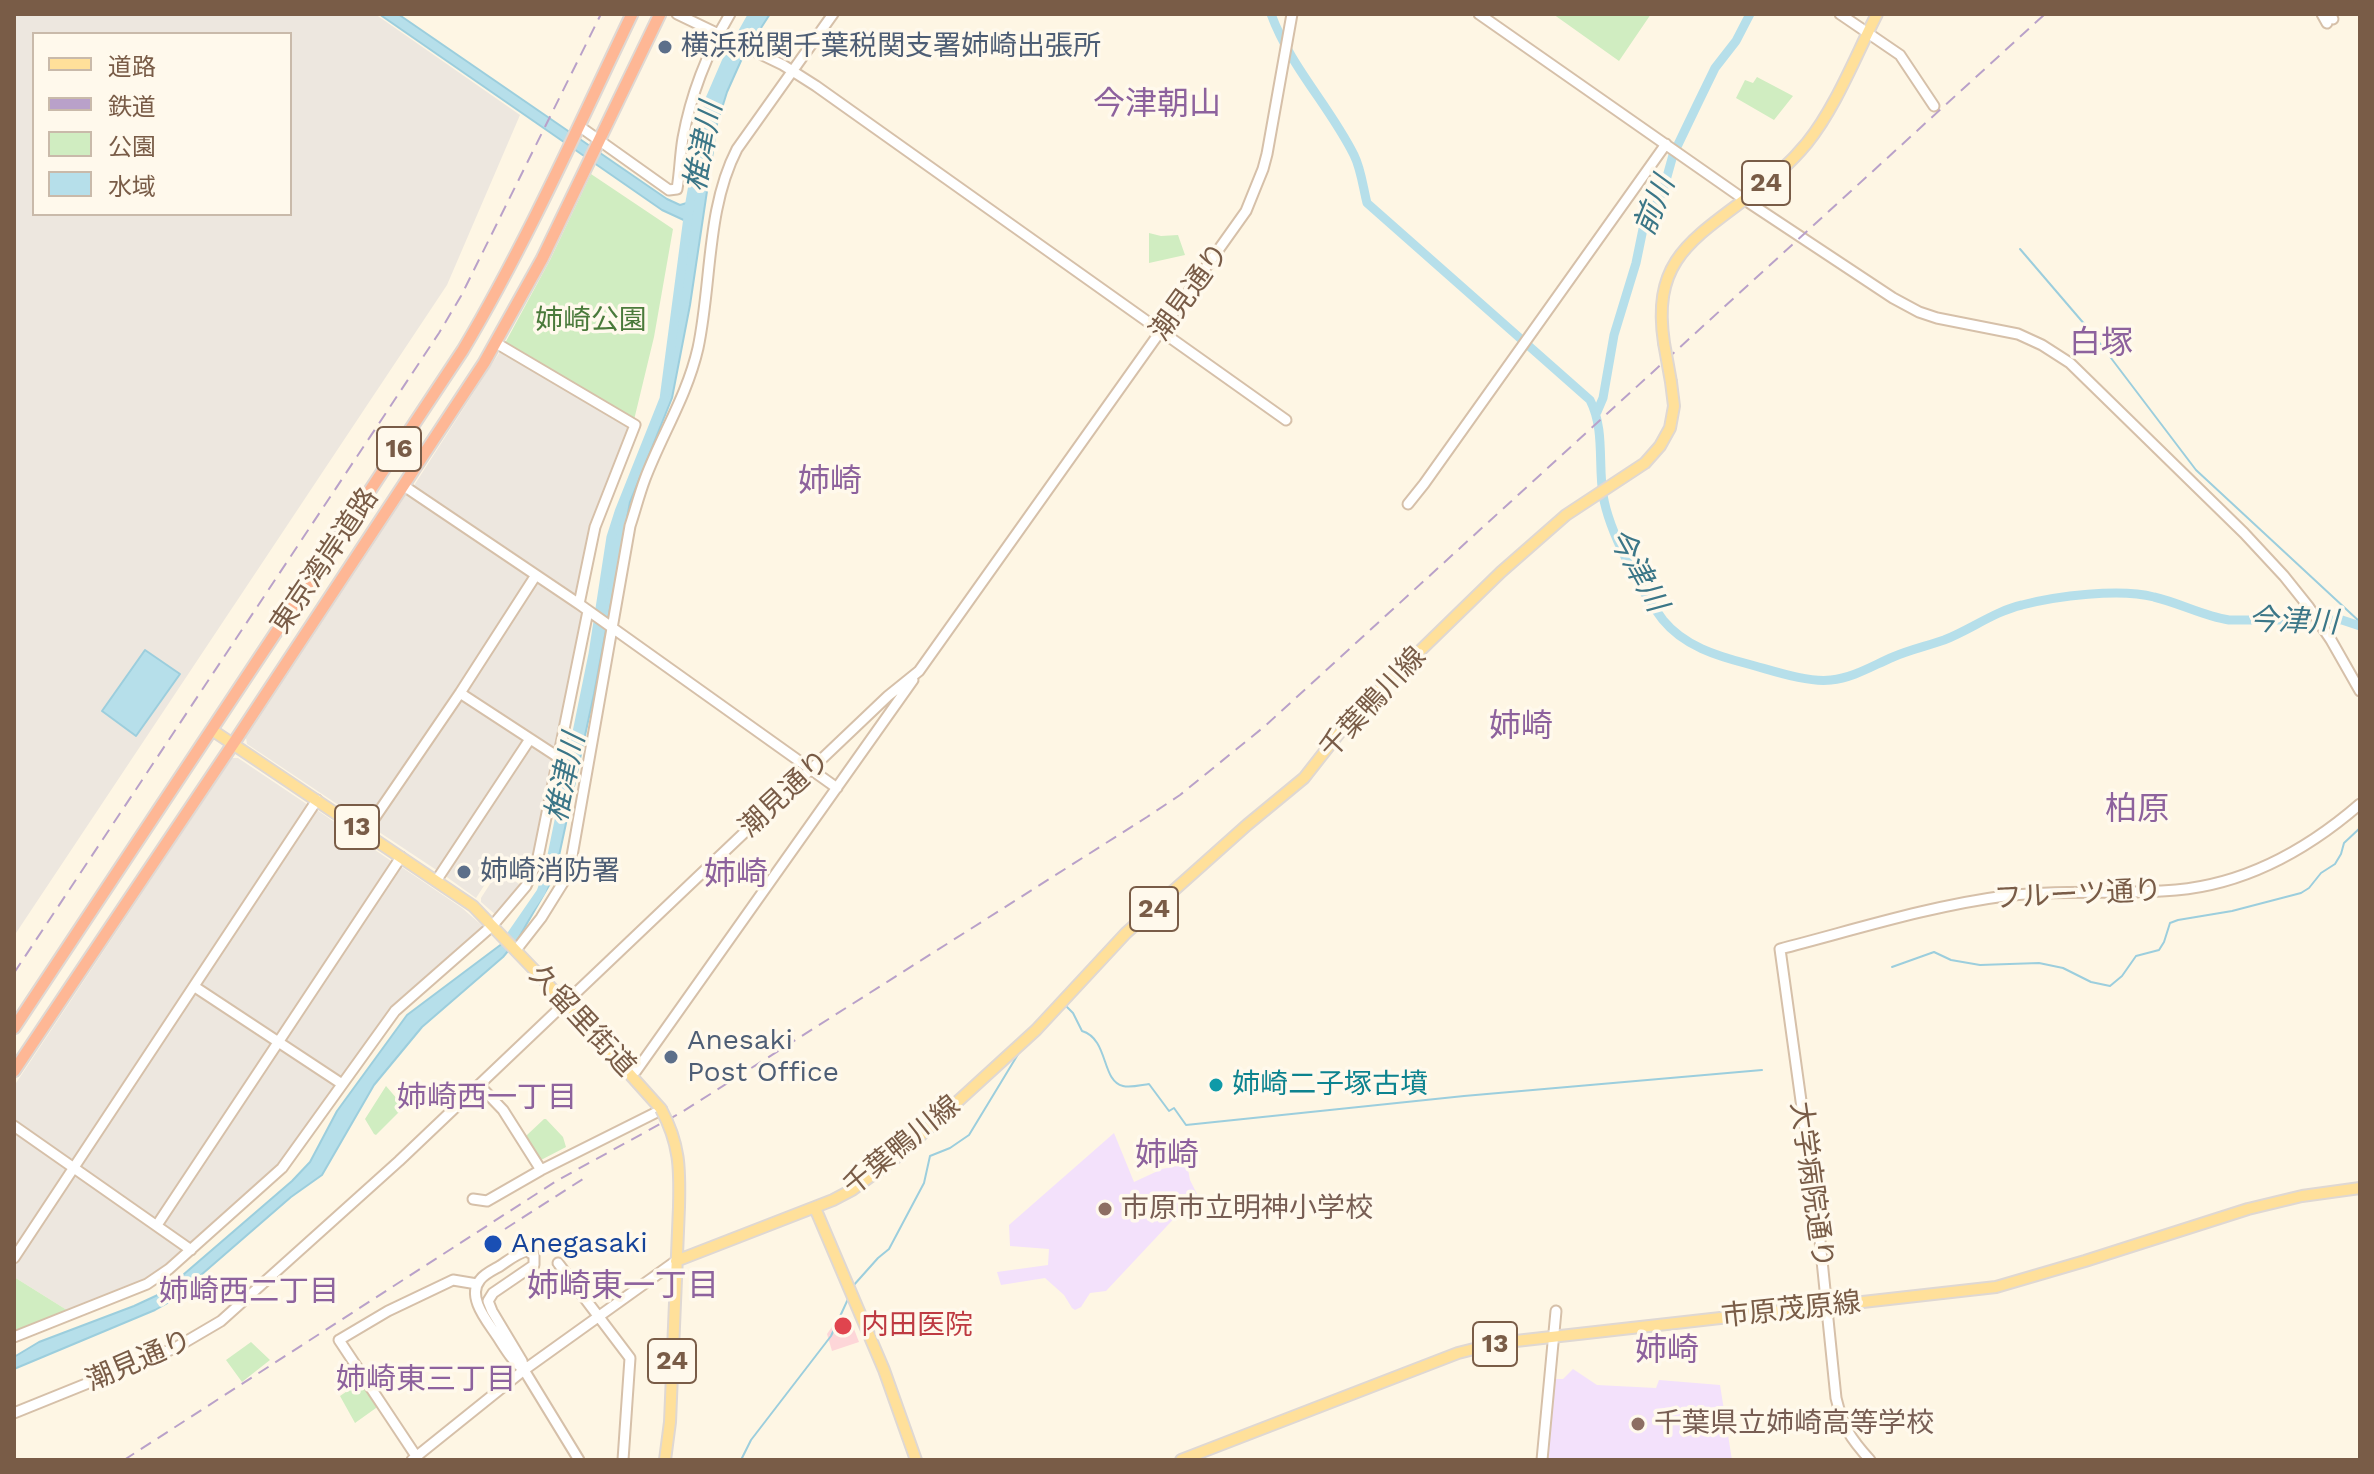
<!DOCTYPE html>
<html>
<head>
<meta charset="utf-8">
<style>
  body { margin:0 }
  #map { position:relative; width:2374px; height:1474px; overflow:hidden; background:#fef6e4; font-family:"Work Sans","Noto Sans JP",sans-serif }
  canvas { display:block }
  .frame { position:absolute; inset:0; border:16px solid #795c47; pointer-events:none }
  .legend { position:absolute; left:32px; top:32px; width:260px; height:184px; box-sizing:border-box; background:#fff9ec; border:2px solid #c9baaa; margin:0; padding:10px 14px; list-style:none; font-size:24px; color:#795c47 }
  .legend li { display:flex; align-items:center; gap:16px; height:40px }
  .legend b { width:40px; border:2px solid #c9baaa }
</style>
</head>
<body>
<div id="map">
<canvas width="2374" height="1474"></canvas>
<div class="frame"></div>
<ul class="legend">
<li><b style="height:10px;background:#ffe09a"></b>道路</li>
<li><b style="height:10px;background:#b9a1c9"></b>鉄道</li>
<li><b style="height:22px;background:#d0edc1"></b>公園</li>
<li><b style="height:22px;background:#b6dfea"></b>水域</li>
</ul>
</div>
<script>
const context = document.querySelector('canvas').getContext('2d');
context.lineJoin = 'round';
function fillPath(path, color) {
  context.fillStyle = color;
  context.fill(path, 'evenodd');
}
function trace(path, color, width, dash) {
  context.strokeStyle = color;
  context.lineWidth = width;
  context.lineCap = dash ? 'butt' : 'round';
  context.setLineDash(dash || []);
  context.stroke(path);
}
function write(font, color, halo, rows, align = 'center') {
  context.font = font + ' "Work Sans","Noto Sans JP",sans-serif';
  context.lineWidth = 7;
  context.setLineDash([]);
  context.textBaseline = 'middle';
  context.strokeStyle = halo;
  context.fillStyle = color;
  for (const [text, x, y, turn = 0] of rows) {
    context.save();
    context.translate(x, y);
    context.rotate((+turn || 0) * Math.PI / 180);
    context.textAlign = isNaN(turn) ? turn : align;
    if (halo) context.strokeText(text, 0, 0);
    context.fillText(text, 0, 0);
    context.restore();
  }
}
fillPath(new Path2D(`
  M14,14H375L520,115L447,285L14,936ZM34,34H290V214H34Z
  M501,350L627,424L630,430L577,596L575,597L413,487Z
  M408,492L529,574L530,580L367,824L247,744L246,738Z
  M541,582L583,612L557,748L552,750L467,694L466,687L535,583Z
  M458,699H464L523,738L524,743L438,871L373,828Z
  M529,746H534L551,757L554,762L536,853L526,882L499,863L476,898L444,875Z
  M232,758H238L311,807L76,1161L71,1162L14,1123V1086Z
  M317,810L394,863L280,1035L274,1036L203,989L202,983Z
  M400,866L462,908L485,928L401,1002L344,1077L338,1079L286,1044L285,1038Z
  M502,872L519,884L520,890L497,916L481,902V898L497,873Z
  M199,994L271,1042L272,1047L158,1218L153,1219L82,1170L81,1164L193,995Z
  M277,1050H283L334,1083L335,1089L279,1166L194,1243H187L164,1227V1221Z
  M14,1131L67,1167L68,1173L14,1254Z
  M79,1175L184,1248L183,1252L151,1278L70,1312L14,1277V1265L73,1176Z`), '#ede7df');
fillPath(new Path2D(`
  M1114,1133L1134,1182L1162,1169L1187,1164L1190,1180L1197,1194L1106,1291L1090,1293L1081,1307L1075,1310L1072,1308L1064,1295L1045,1278L1001,1285L997,1272L1048,1265L1049,1249L1010,1246L1009,1225Z
  M1573,1369L1597,1385L1656,1388L1659,1380L1720,1385L1732,1460H1547L1553,1379H1563Z`), '#f3e1fb');
fillPath(new Path2D(`
  M849,1316L859,1342L832,1351L827,1334L838,1318Z`), '#fdd6d8');
fillPath(new Path2D(`
  M1553,14H1651L1619,61Z
  M1757,77L1793,96L1774,120L1736,98L1745,80L1753,83Z
  M591,174L673,229L654,337L634,420L504,345L550,260Z
  M1149,233L1161,236L1178,235L1185,255L1149,263Z
  M386,1086L404,1107L376,1135L374,1134L365,1119Z
  M544,1119H546L563,1137L566,1147L541,1160L526,1138L527,1135Z
  M14,1277L70,1312L14,1333Z
  M251,1342L270,1360L242,1382L226,1360Z
  M359,1383H362L377,1406L376,1408L355,1423L340,1396Z`), '#d0edc1');
const water = new Path2D(`
  M379,14H398L667,199L680,205L690,202C696,167 699,131 711,98C721,68 738,41 753,14H770L744,54L727,92L717,124L690,305L672,398L630,502L594,694L557,865L551,882L518,939L503,957L422,1027L374,1085L322,1175L291,1197L171,1301L155,1310L14,1369V1357L39,1342L134,1306L162,1293L292,1181L310,1162L337,1111L407,1015L507,940L541,892L549,870L593,654L611,537L619,512L664,399L688,222L662,210Z
  M145,650L180,674L136,736L102,711Z`);
fillPath(water, '#b6dfea');
trace(water, '#9ccedd', 2);
trace(new Path2D(`
  M2020,249L2092,333L2196,470L2360,622
  M1892,967L1934,952L1951,960L1980,965L2039,963L2063,968L2091,982L2110,986L2122,976L2136,956L2159,950L2164,942L2170,923L2178,920L2232,911L2301,893L2309,888L2321,873L2335,864L2341,854L2344,843L2360,828
  M1059,1013L1066,1006L1073,1013L1082,1031C1109,1039 1101,1081 1123,1086C1131,1088 1141,1085 1149,1084L1169,1111L1174,1108L1186,1125L1464,1096L1762,1070
  M853,1286L878,1258L889,1249L924,1183L930,1156L950,1148L969,1135L1020,1051
  M741,1460L751,1440L831,1336L848,1299`), '#9ccedd', 2);
trace(new Path2D(`
  M1271,14C1291,68 1329,105 1354,155C1361,169 1363,187 1367,203L1590,400C1605,429 1598,464 1603,495C1609,532 1640,590 1663,620C1684,646 1717,656 1748,664C1771,670 1807,683 1831,680C1853,678 1872,666 1893,657C1909,650 1927,646 1944,640C1970,630 1995,611 2022,605C2056,596 2120,588 2154,597C2180,603 2203,616 2229,620H2342L2360,626
  M1597,412L1603,398L1614,335L1636,263L1643,229L1663,191L1673,155L1697,105L1715,68L1736,41L1750,14
  M512,934L541,892L549,870L593,654L611,537L619,512L664,399L690,202L701,139L710,99L726,62L753,14`), '#b6dfea', 9);
const secondary = new Path2D(`
  M677,14L783,65L816,86L1286,420
  M1479,14L1745,200L1893,298L1919,312L1937,318L2018,334L2042,345L2070,363L2244,533L2284,576L2308,606L2331,640L2360,691
  M1840,14L1900,55L1934,106
  M2322,14L2327,23
  M2330,14L2333,19
  M579,126L669,190L677,189C680,172 680,155 683,138C691,94 707,53 730,14
  M496,343L635,425L595,527L579,604
  M404,486L579,604L837,788
  M1408,504L1424,484L1666,144
  M460,693L558,757
  M365,832L460,693L536,575
  M436,881L530,739
  M516,950L541,918L569,873L630,526C635,511 639,495 645,479C662,434 687,396 698,348C712,282 706,209 737,149L833,14
  M195,987L342,1084
  M636,1071L913,680
  M479,1085L503,1110L541,1170
  M14,1126L191,1250
  M473,1199L487,1201L541,1170L655,1113
  M157,1225L401,857
  M527,1251L534,1255V1265L493,1293L488,1301L492,1311L522,1361L524,1370C512,1361 505,1348 497,1336C488,1322 466,1297 480,1280C484,1274 493,1270 500,1266C509,1260 517,1253 527,1251Z
  M14,1258L317,800
  M558,1263L630,1358L623,1460
  M14,1337L147,1284L169,1269L282,1168L395,1011L493,925L526,886L537,862L588,611
  M524,1370L579,1460
  M14,1413L175,1348L221,1321L399,1161L888,696L919,671L1246,211L1263,169L1267,154L1292,14
  M418,1459L339,1340L388,1311L453,1280L477,1284
  M412,1460L524,1370L676,1261
  M1542,1460L1556,1311
  M1870,1460C1850,1438 1843,1427 1836,1398L1819,1231L1780,949C1854,930 1929,906 2005,896C2062,889 2119,895 2176,890C2245,884 2308,849 2360,804`);
const primary = new Path2D(`
  M1664,343C1652,264 1688,242 1744,200C1768,183 1789,165 1807,143C1836,107 1856,55 1877,14
  M212,730L473,906L565,1002L661,1109
  M815,1208L884,1370L916,1460
  M676,1261L833,1200L852,1190L898,1156L1036,1030L1126,933L1247,825L1304,778L1351,718L1501,572L1566,515L1645,463L1660,446L1670,428L1674,406L1671,382
  M665,1460L670,1422L679,1207
  M1181,1460L1458,1353L1498,1343L1996,1287L2085,1261L2248,1209L2302,1196L2360,1188`);
const highway = new Path2D(`
  M14,1028L463,350C527,242 578,127 632,14
  M14,1071L239,735L484,363L542,259L660,14`);
trace(secondary, '#d6c0a9', 13);
trace(primary, '#dfd8d3', 14);
trace(highway, '#dfd8d3', 15);
trace(secondary, '#fff', 9);
trace(primary, '#ffe09a', 10);
trace(highway, '#feb795', 11);
trace(new Path2D(`
  M14,973L439,333L461,296L601,14
  M505,1229L586,1177
  M124,1460L558,1180L682,1112L1147,817L1180,795L1265,726L2045,14`), '#b9a1c9', 2, [12, 8]);
const primaryBridge = new Path2D(`
  M1664,343L1671,382
  M661,1109C680,1144 680,1169 679,1207`);
trace(primaryBridge, '#dfd8d3', 14, []);
trace(primaryBridge, '#ffe09a', 10);
for (const [x, y, r, color] of [
  [665,47,8,"#5c6f8a"],
  [464,872,8,"#5c6f8a"],
  [671,1057,8,"#5c6f8a"],
  [1216,1085,8,"#0f9aa8"],
  [1105,1209,8,"#8d6e63"],
  [493,1244,10,"#1a4fb4"],
  [843,1326,10,"#e0444e"],
  [1638,1424,8,"#8d6e63"]
]) {
  const dot = new Path2D();
  dot.arc(x, y, r, 0, 2 * Math.PI);
  context.fillStyle = color;
  context.fill(dot);
  trace(dot, '#fff9ec', 3);
}
for (const [x, y, w] of [
  [1766,183,48],
  [399,449,44],
  [357,827,44],
  [1154,909,48],
  [1495,1344,44],
  [672,1361,48]
]) {
  const box = new Path2D();
  box.roundRect(x - w / 2, y - 22, w, 44, 6);
  context.fillStyle = '#fff9ec';
  context.fill(box);
  trace(box, '#795c47', 2);
}
write('bold 26px', '#795c47', null, [
  ["24",1766,183],
  ["16",399,449],
  ["13",357,827],
  ["24",1154,909],
  ["13",1495,1344],
  ["24",672,1361]
]);
write('28px', '#4e5e75', '#fff9ec', [
  ["横浜税関千葉税関支署姉崎出張所",681,47],
  ["姉崎消防署",480,872],
  ["Anesaki",687,1041],
  ["Post Office",687,1073]
], 'left');
write('28px', '#795c47', '#fff9ec', [
  ["潮見通り",1190,292,-54],
  ["東京湾岸道路",325,561,-56],
  ["千葉鴨川線",1373,703,-47],
  ["潮見通り",785,794,-43],
  ["フルーツ通り",2078,895,-3],
  ["久留里街道",582,1021,47],
  ["千葉鴨川線",902,1146,-39],
  ["大学病院通り",1811,1185,82],
  ["市原茂原線",1791,1310,-6],
  ["潮見通り",139,1361,-23]
]);
write('28px', '#4a7a3b', '#fff9ec', [
  ["姉崎公園",591,321]
]);
write('28px', '#0d838f', '#fff9ec', [
  ["姉崎二子塚古墳",1232,1085]
], 'left');
write('28px', '#785e54', '#fff9ec', [
  ["市原市立明神小学校",1121,1209],
  ["千葉県立姉崎高等学校",1654,1424]
], 'left');
write('28px', '#164399', '#fff9ec', [
  ["Anegasaki",511,1244]
], 'left');
write('28px', '#be3a42', '#fff9ec', [
  ["内田医院",861,1326]
], 'left');
write('italic 30px', '#3b7687', '#fff9ec', [
  ["椎津川",704,147,-79],
  ["前川",1655,206,-68],
  ["今津川",1637,570,61],
  ["今津川",2293,622,2],
  ["椎津川",566,778,-78]
]);
write('30px', '#8d629d', '#fff9ec', [
  ["姉崎西一丁目",487,1098],
  ["姉崎西二丁目",249,1292],
  ["姉崎東三丁目",426,1380]
]);
write('32px', '#8d629d', '#fff9ec', [
  ["今津朝山",1157,105],
  ["白塚",2101,344],
  ["姉崎",830,482],
  ["姉崎",1521,727],
  ["柏原",2137,810],
  ["姉崎",736,875],
  ["姉崎",1167,1156],
  ["姉崎東一丁目",623,1287],
  ["姉崎",1667,1351]
]);
</script>
</body>
</html>
